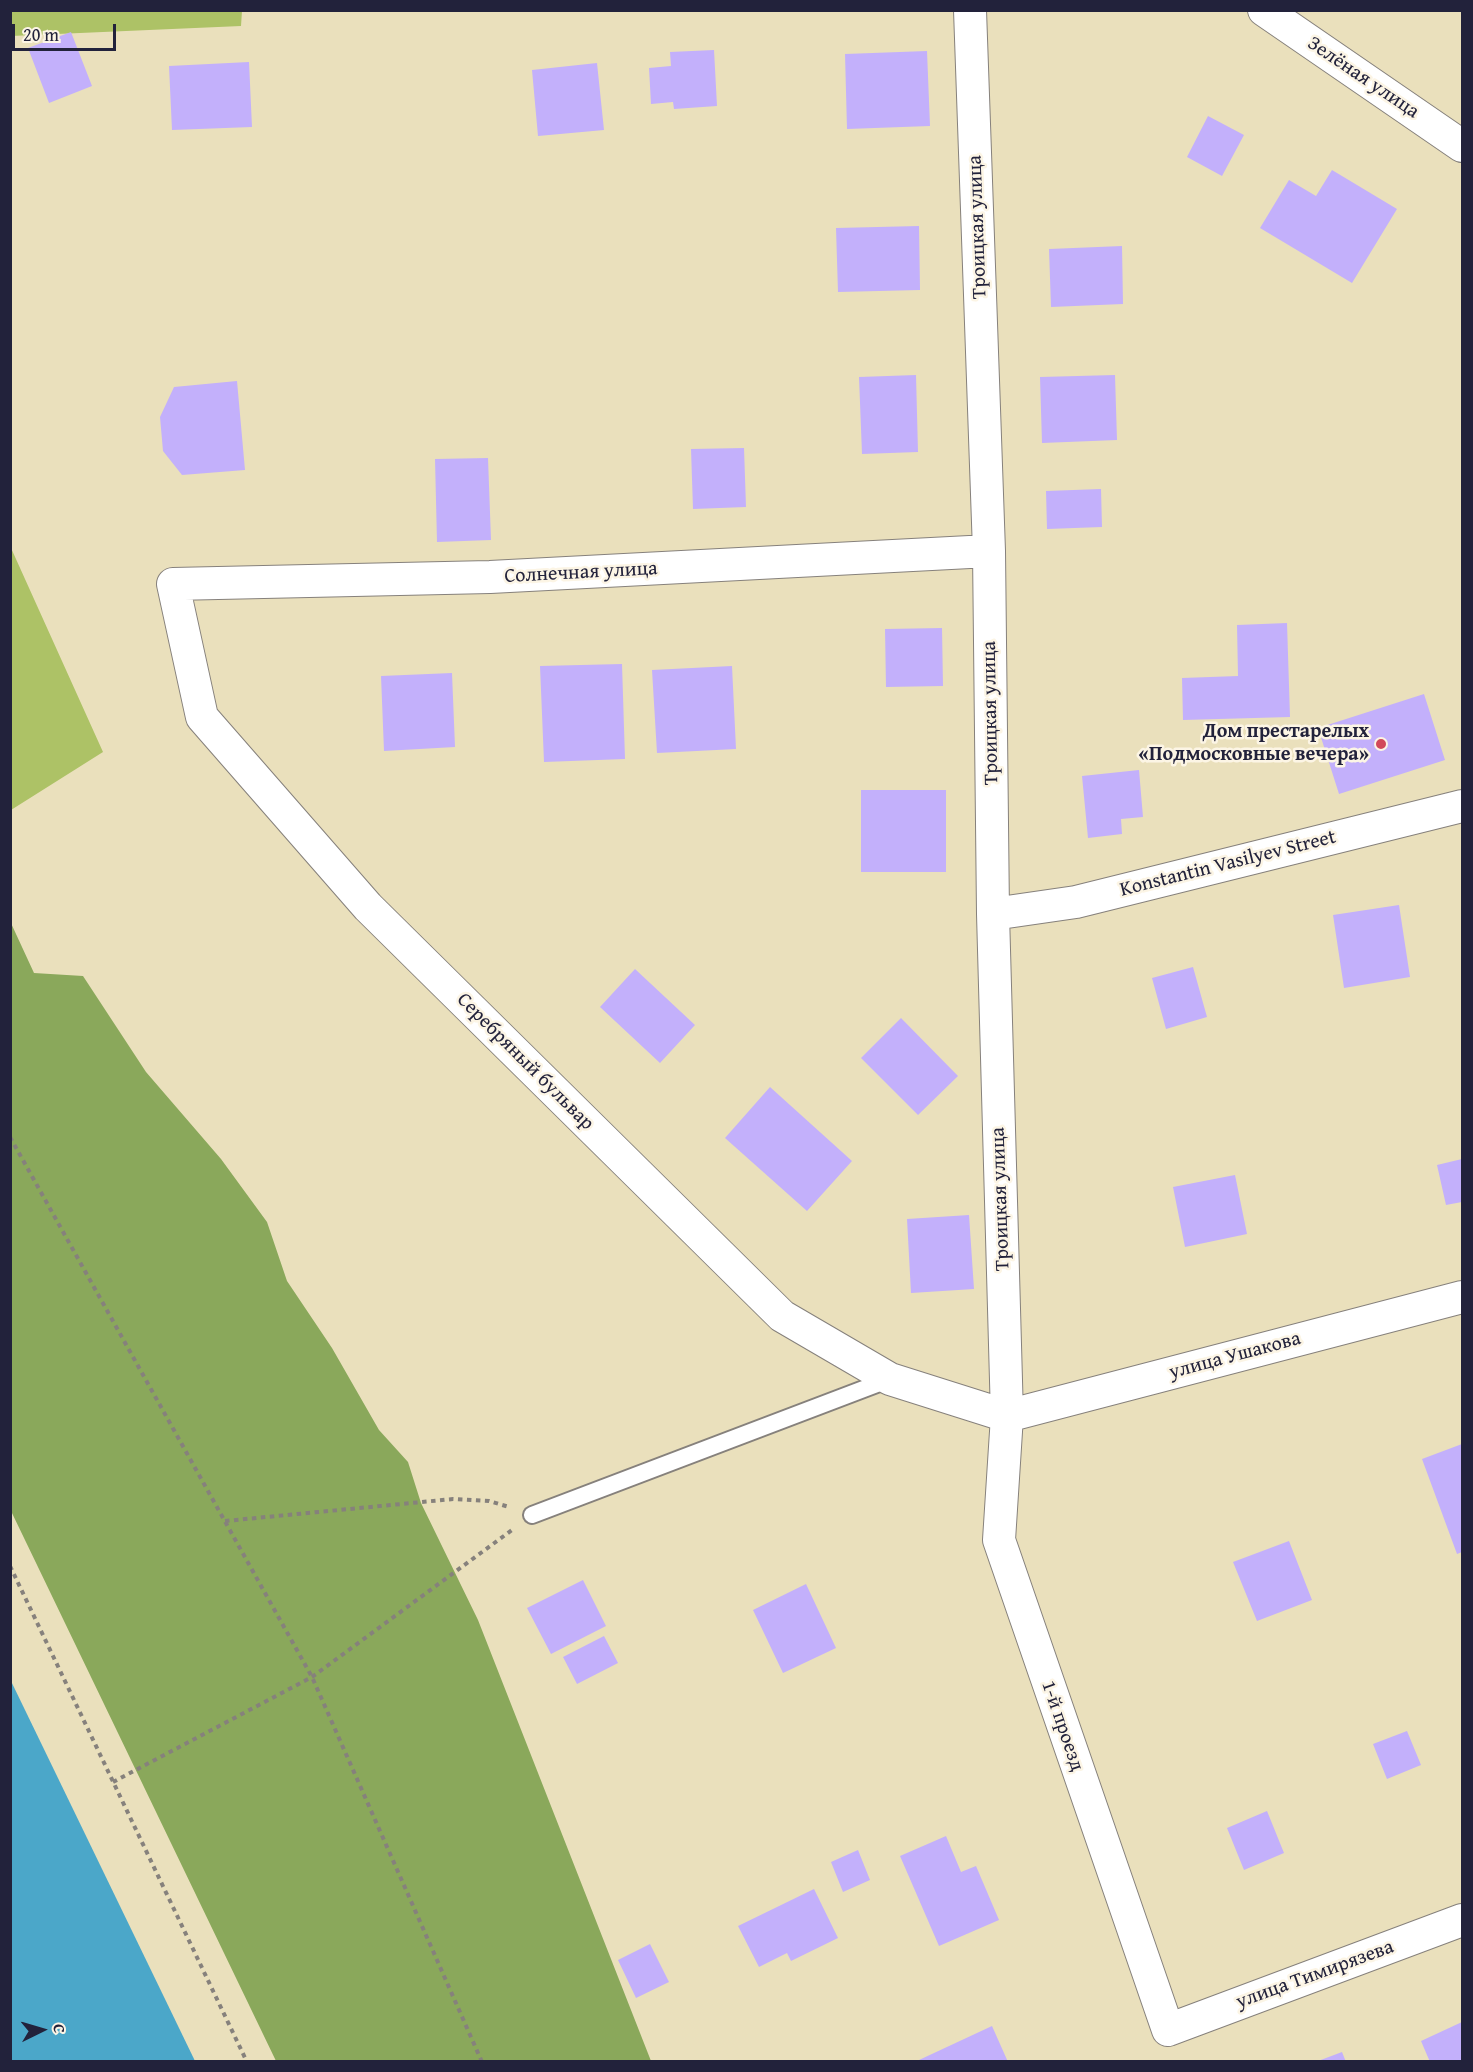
<!DOCTYPE html>
<html>
<head>
<meta charset="utf-8">
<style>
  body { margin:0 }
  #map { position:relative; width:1473px; height:2072px; overflow:hidden; background:#eae0bc; font-family:"Gentium Book Plus",serif }
  canvas { display:block }
  .frame { position:absolute; inset:0; border:12px solid #22223b; pointer-events:none }
  .north { position:absolute; left:12px; top:2000px; width:60px; height:60px; -webkit-text-stroke:4px #fcf5e5; paint-order:stroke; rotate:85deg; font-size:16px; font-weight:700; line-height:24px; text-align:center; color:#22223b }
  .north::after { content:''; display:block; margin:auto; width:21px; height:27px; background:#22223b; clip-path:polygon(50% 0,100% 100%,50% 72%,0 100%) }
  .scale { position:absolute; left:12px; top:24px; width:104px; height:27px; box-sizing:border-box; border:3px solid #22223b; border-top:0; padding-left:8px; font-size:18px; line-height:21px; white-space:nowrap; color:#22223b; -webkit-text-stroke:4px #fcf5e5; paint-order:stroke }
</style>
</head>
<body>
<div id="map">
<canvas width="1473" height="2072"></canvas>
<div class="frame"></div>
<div class="north">С</div>
<div class="scale">20 m</div>
</div>
<script>
const context = document.querySelector('canvas').getContext('2d');
context.lineJoin = 'round';
function fillPath(path, color) {
  context.fillStyle = color;
  context.fill(path, 'evenodd');
}
function trace(path, color, width, dash) {
  context.strokeStyle = color;
  context.lineWidth = width;
  context.lineCap = dash ? 'butt' : 'round';
  context.setLineDash(dash || []);
  context.stroke(path);
}
function write(font, color, halo, rows, align = 'center') {
  context.font = font + ' "Gentium Book Plus",serif';
  context.lineWidth = 5;
  context.setLineDash([]);
  context.textBaseline = 'middle';
  context.strokeStyle = halo;
  context.fillStyle = color;
  for (const [text, x, y, turn = 0] of rows) {
    context.save();
    context.translate(x, y);
    context.rotate((+turn || 0) * Math.PI / 180);
    context.textAlign = isNaN(turn) ? turn : align;
    if (halo) context.strokeText(text, 0, 0);
    context.fillText(text, 0, 0);
    context.restore();
  }
}
fillPath(new Path2D(`
  M10,11H242L241,26L11,36Z
  M11,548L103,752L11,810H10Z`), '#adc266');
fillPath(new Path2D(`
  M10,921L34,973L83,976L146,1072L221,1159L267,1222L287,1281L332,1348L379,1430L408,1462L421,1503L478,1620L651,2061H276L11,1511Z`), '#8aa85b');
fillPath(new Path2D(`
  M10,1679L195,2061H11Z`), '#4ba7c9');
fillPath(new Path2D(`
  M71,32L92,86L49,103L28,48Z
  M714,50L717,106L674,109L673,102L651,104L649,68L671,66L670,52Z
  M927,51L930,126L847,129L845,54Z
  M249,62L252,127L172,130L169,66Z
  M597,63L604,130L538,136L532,70Z
  M1208,116L1244,135L1222,176L1187,157Z
  M1332,170L1397,209L1352,283L1260,228L1289,180L1316,196Z
  M919,226L920,290L838,292L836,228Z
  M1122,246L1123,304L1051,307L1049,249Z
  M916,375L918,452L862,454L859,377Z
  M1115,375L1117,440L1042,443L1040,377Z
  M237,381L245,470L182,475L163,451L160,417L174,387Z
  M744,448L746,507L693,509L691,449Z
  M488,458L491,540L437,542L435,459Z
  M1101,489L1102,527L1047,529L1046,491Z
  M1287,623L1290,717L1183,720L1182,678L1238,676L1237,625Z
  M942,628L943,686L886,687L885,629Z
  M622,664L625,759L544,762L540,666Z
  M732,666L736,749L657,753L652,670Z
  M452,673L455,747L384,751L381,676Z
  M1424,694L1445,760L1339,794L1318,728Z
  M1139,770L1143,817L1121,819L1122,834L1088,838L1082,776Z
  M861,790H946V872H861Z
  M1399,905L1410,977L1344,988L1333,915Z
  M1193,967L1207,1017L1166,1029L1152,978Z
  M635,969L695,1025L660,1063L600,1007Z
  M901,1018L958,1076L918,1115L861,1058Z
  M770,1087L852,1161L807,1211L725,1138Z
  M1462,1159V1202L1446,1205L1437,1165Z
  M1235,1175L1247,1234L1185,1247L1173,1187Z
  M969,1215L974,1289L911,1293L907,1219Z
  M1462,1444V1552L1457,1554L1422,1459Z
  M1289,1541L1312,1600L1257,1621L1233,1562Z
  M583,1580L606,1626L551,1654L527,1608Z
  M806,1584L836,1648L783,1673L753,1610Z
  M604,1636L618,1663L577,1684L563,1657Z
  M1407,1731L1421,1765L1387,1779L1373,1744Z
  M1267,1811L1284,1853L1244,1870L1227,1828Z
  M946,1836L961,1872L976,1866L999,1920L939,1946L900,1856Z
  M858,1850L870,1880L843,1892L831,1862Z
  M814,1889L838,1938L791,1961L787,1953L759,1967L738,1926Z
  M650,1944L669,1982L636,1998L618,1960Z
  M1462,2022V2062H1430L1421,2041Z
  M992,2026L1008,2062H919V2060Z
  M1342,2052L1346,2062H1318V2061Z`), '#c3b0fb');
const lane = new Path2D(`
  M532,1515L890,1379`);
const street = new Path2D(`
  M970,10L989,551L993,914L1007,1416L999,1540L1168,2030L1462,1920
  M1264,10L1462,146
  M989,551L490,577L173,584L202,717L368,907L782,1316L890,1379L1007,1416
  M993,914L1076,902L1462,806
  M1007,1416L1462,1297`);
trace(lane, '#86817c', 20);
trace(street, '#86817c', 34);
trace(new Path2D(`
  M10,1137L312,1677L482,2062
  M225,1521L453,1499L489,1501L509,1507
  M10,1566L247,2062
  M113,1782L312,1677L512,1530`), '#86817c', 4, [4.5, 4.5]);
trace(lane, '#fff', 16);
trace(street, '#fff', 32);
for (const [x, y, r, color] of [
  [1381,744,6,"#d1495b"]
]) {
  const dot = new Path2D();
  dot.arc(x, y, r, 0, 2 * Math.PI);
  context.fillStyle = color;
  context.fill(dot);
  trace(dot, '#fcf5e5', 2);
}
write('20px', '#22223b', '#fcf5e5', [
  ["Зелёная улица",1363,78,34],
  ["Троицкая улица",978,227,-92],
  ["Солнечная улица",581,573,-3],
  ["Троицкая улица",991,713,-91],
  ["Konstantin Vasilyev Street",1228,864,-14],
  ["Серебряный бульвар",525,1062,45],
  ["Троицкая улица",1001,1199,-92],
  ["улица Ушакова",1235,1356,-15],
  ["1-й проезд",1062,1726,71],
  ["улица Тимирязева",1315,1975,-20]
]);
write('bold 20px', '#22223b', '#fcf5e5', [
  ["Дом престарелых",1369,732],
  ["«Подмосковные вечера»",1369,755]
], 'right');
</script>
</body>
</html>
